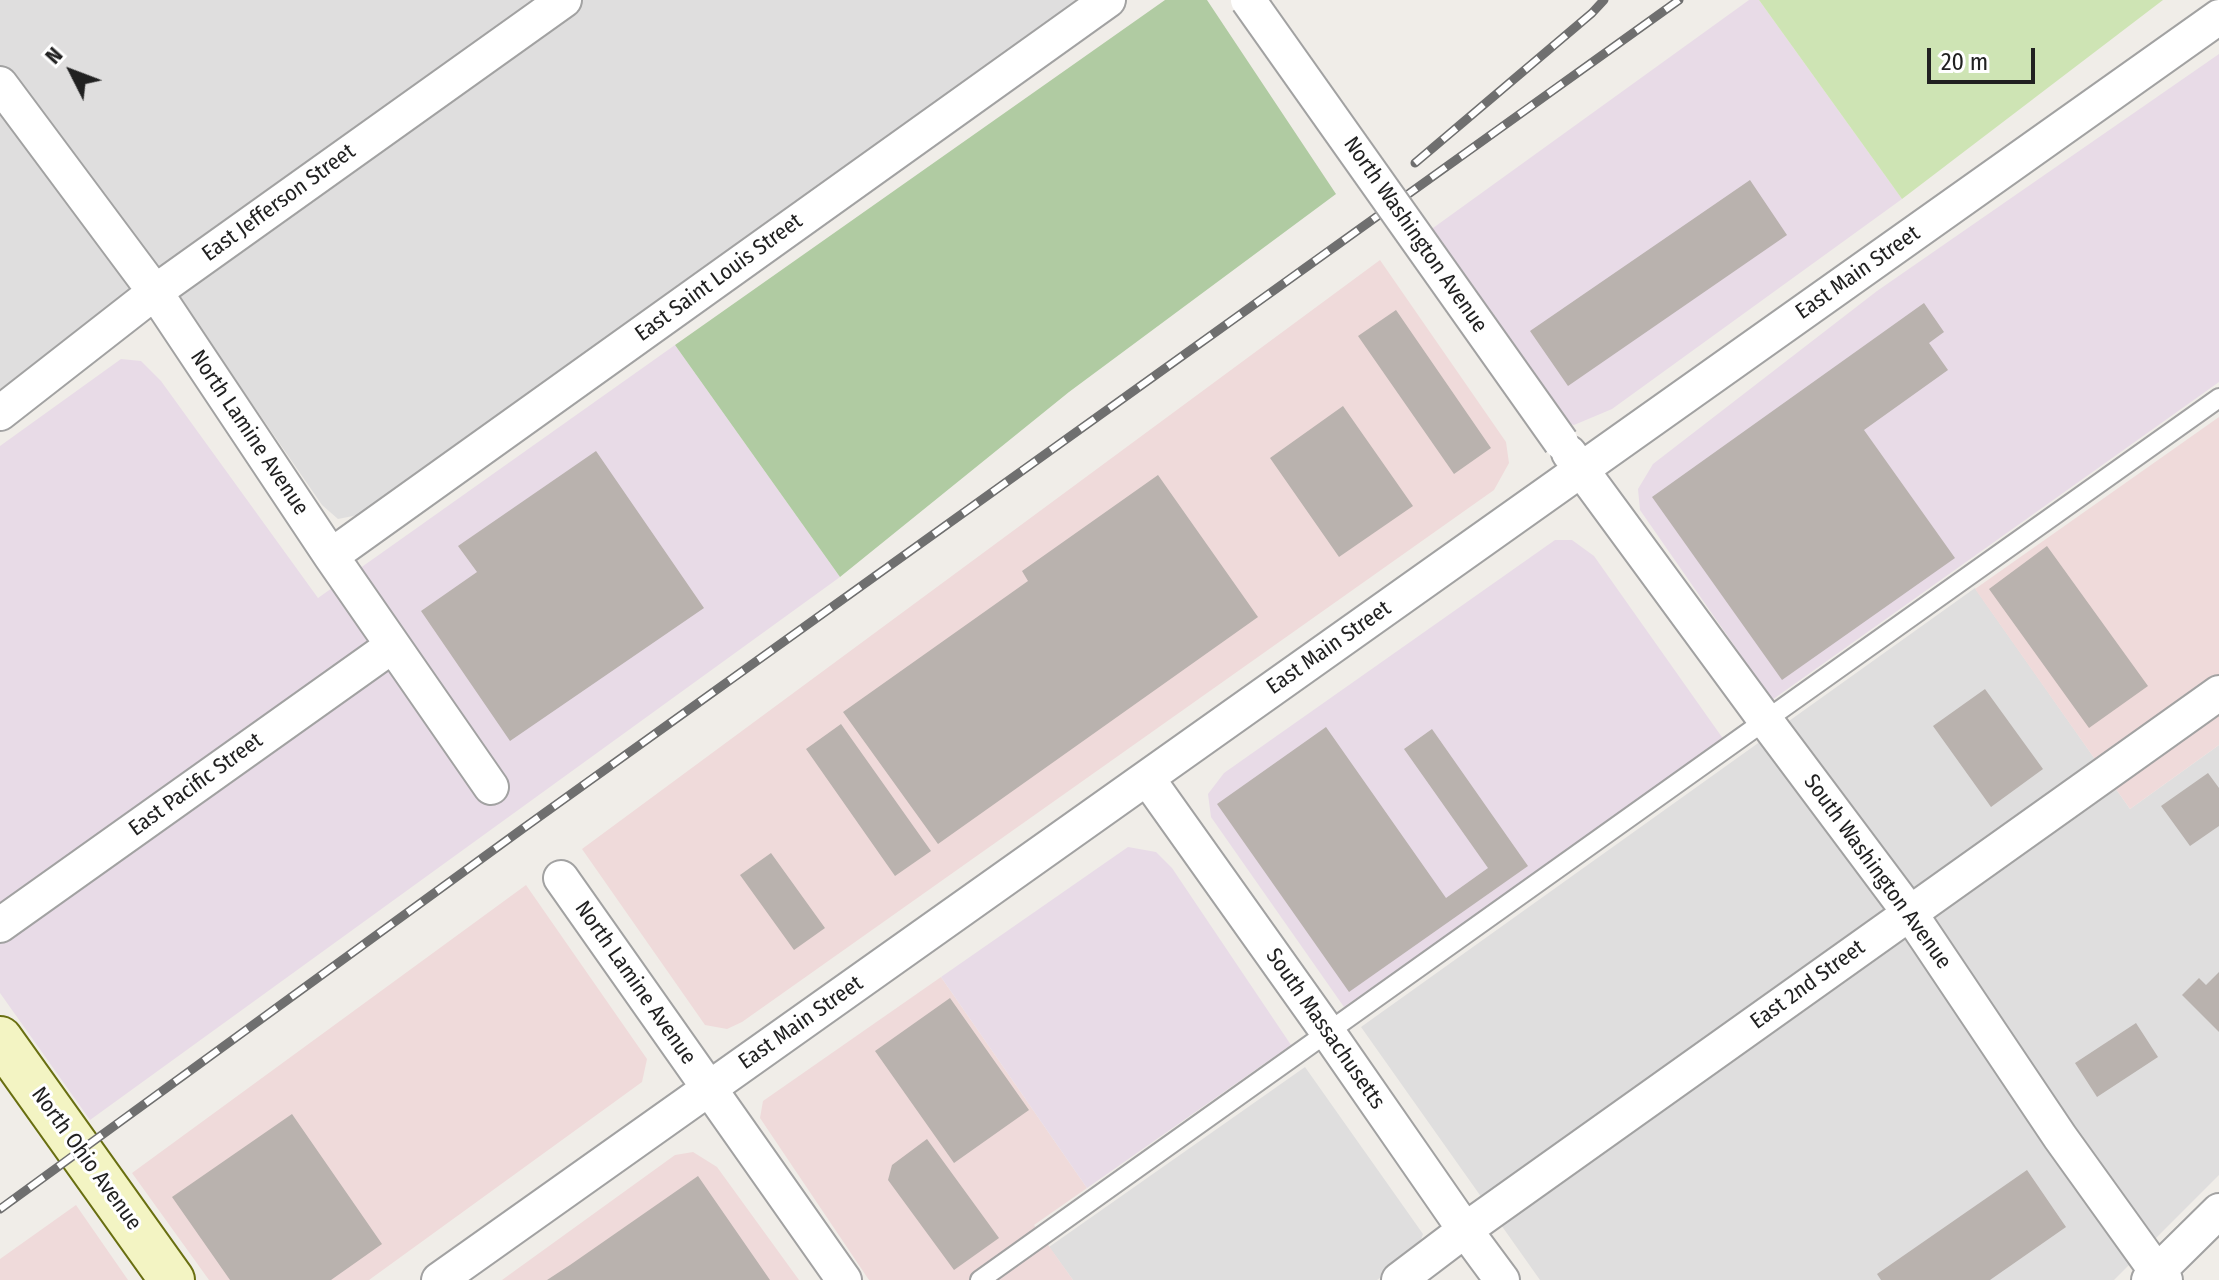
<!DOCTYPE html>
<html>
<head>
<meta charset="utf-8">
<style>
  body { margin:0 }
  #map { position:relative; width:2219px; height:1280px; overflow:hidden; background:#f0ede8; font-family:"Fira Sans Condensed",sans-serif }
  canvas { display:block }
  .north { position:absolute; left:32px; top:32px; width:80px; height:80px; -webkit-text-stroke:6px #fff; paint-order:stroke; rotate:312deg; font-size:22px; font-weight:700; line-height:32px; text-align:center; color:#212121 }
  .north::after { content:''; display:block; margin:auto; width:28px; height:36px; background:#212121; clip-path:polygon(50% 0,100% 100%,50% 72%,0 100%) }
  .scale { position:absolute; left:1927px; top:48px; width:108px; height:36px; box-sizing:border-box; border:4px solid #212121; border-top:0; padding-left:10px; font-size:24px; line-height:28px; white-space:nowrap; color:#212121; -webkit-text-stroke:6px #fff; paint-order:stroke }
</style>
</head>
<body>
<div id="map">
<canvas width="2219" height="1280"></canvas>
<div class="north">N</div>
<div class="scale">20 m</div>
</div>
<script>
const context = document.querySelector('canvas').getContext('2d');
context.lineJoin = 'round';
function fillPath(path, color) {
  context.fillStyle = color;
  context.fill(path, 'evenodd');
}
function trace(path, color, width, dash) {
  context.strokeStyle = color;
  context.lineWidth = width;
  context.lineCap = dash ? 'butt' : 'round';
  context.setLineDash(dash || []);
  context.stroke(path);
}
function write(font, color, halo, rows, align = 'center') {
  context.font = font + ' "Fira Sans Condensed",sans-serif';
  context.lineWidth = 6;
  context.setLineDash([]);
  context.textBaseline = 'middle';
  context.strokeStyle = halo;
  context.fillStyle = color;
  for (const [text, x, y, turn = 0] of rows) {
    context.save();
    context.translate(x, y);
    context.rotate((+turn || 0) * Math.PI / 180);
    context.textAlign = isNaN(turn) ? turn : align;
    if (halo) context.strokeText(text, 0, 0);
    context.fillText(text, 0, 0);
    context.restore();
  }
}
fillPath(new Path2D(`
  M0,0H1080L358,515L338,519L322,505L162,273L0,389Z
  M1975,588L2130,809L2219,745V1175L2114,1280H1540L1361,1027Z
  M1305,1067L1423,1234L1417,1251L1377,1280H1073L1049,1247Z`), '#dfdede');
fillPath(new Path2D(`
  M1380,260L1506,442L1509,463L1494,490L742,1022L727,1029L705,1025L582,849Z
  M2219,417V745L2130,809L1975,589Z
  M526,885L647,1059L642,1082L369,1280H209L132,1173Z
  M941,977L1087,1188L1034,1225L1073,1280H869L760,1118L763,1101Z
  M693,1152L717,1167L799,1280H502L675,1155Z
  M76,1205L128,1280H0V1259Z`), '#efdada');
fillPath(new Path2D(`
  M1749,0H1759L1902,199L1612,409L1574,425L1542,416L1415,241Z
  M2219,54V382L1772,700L1640,510L1638,489L1653,464L1877,291Z
  M675,345L840,577L90,1120L0,993V446L121,359L141,361L161,381L318,598Z
  M1555,540H1572L1594,556L1724,740L1344,1007L1211,817L1208,794L1224,773Z
  M1128,847L1156,852L1172,868L1291,1045L1087,1188L941,977Z`), '#e8dbe7');
fillPath(new Path2D(`
  M1759,0H2163L1902,199Z`), '#cee4b4');
fillPath(new Path2D(`
  M1165,0H1207L1336,194L1069,392L840,577L675,345Z`), '#b0cba2');
fillPath(new Path2D(`
  M1750,180L1787,235L1568,386L1530,331Z
  M1924,303L1944,332L1929,343L1948,370L1864,430L1955,558L1782,680L1652,497Z
  M1396,310L1491,448L1454,474L1358,336Z
  M1343,406L1413,506L1339,557L1270,458Z
  M596,451L704,608L510,741L421,611L477,572L458,546Z
  M1158,475L1258,617L938,844L843,712L1028,581L1022,571Z
  M2047,546L2148,686L2089,728L1989,589Z
  M1985,689L2043,769L1991,807L1933,726Z
  M841,724L931,851L895,876L806,749Z
  M1326,727L1446,898L1488,868L1404,749L1432,729L1528,866L1349,992L1217,804Z
  M2208,773L2219,788V826L2190,846L2161,806Z
  M771,853L825,928L794,950L740,875Z
  M2219,972V1032L2182,995L2199,978L2206,985Z
  M950,998L1029,1110L954,1163L875,1051Z
  M2136,1023L2158,1057L2097,1097L2075,1063Z
  M292,1114L382,1244L331,1280H230L172,1197Z
  M927,1139L999,1238L954,1270L888,1180L892,1165Z
  M2027,1170L2066,1227L1990,1280H1881L1877,1274Z
  M698,1176L770,1280H547L570,1265Z`), '#b9b2ae');
const lane = new Path2D(`
  M980,1280C1392,984 1806,692 2219,398`);
const street = new Path2D(`
  M0,84L155,292L331,556L491,787
  M0,413L155,292L564,0
  M1569,453L1766,721L1909,912L2060,1137L2157,1272L2165,1280
  M331,556L1108,0
  M1147,778L1327,1031L1465,1230L1502,1280
  M561,878L844,1280
  M0,925L392,646
  M439,1280L2219,17
  M1399,1280L1465,1230L2219,693
  M2149,1280L2219,1211`);
const secondary = new Path2D(`
  M0,1039L172,1280`);
trace(lane, '#a2a2a2', 22);
trace(street, '#a2a2a2', 38);
trace(secondary, '#696f11', 48);
trace(lane, '#fff', 18);
trace(street, '#fff', 34);
trace(secondary, '#f3f4c3', 44);
const rail = new Path2D(`
  M1415,163L1592,13L1604,0
  M0,1209L525,827L1679,0`);
trace(rail, '#6f6f6f', 9);
trace(rail, '#fff', 6, [18]);
const streetBridge = new Path2D(`
  M1248,0L1561,442`);
trace(streetBridge, '#a2a2a2', 38, []);
trace(streetBridge, '#fff', 34);
write('22px', '#212121', '#fff', [
  ["East Jefferson Street",279,203,-36],
  ["North Washington Avenue",1415,235,55],
  ["East Main Street",1858,273,-35],
  ["East Saint Louis Street",719,278,-36],
  ["North Lamine Avenue",249,433,56],
  ["East Main Street",1329,648,-35],
  ["East Pacific Street",196,785,-36],
  ["South Washington Avenue",1877,872,54],
  ["North Lamine Avenue",635,983,55],
  ["East 2nd Street",1808,985,-36],
  ["East Main Street",801,1023,-35],
  ["South Massachusetts",1325,1029,55],
  ["North Ohio Avenue",86,1159,54]
]);
</script>
</body>
</html>
